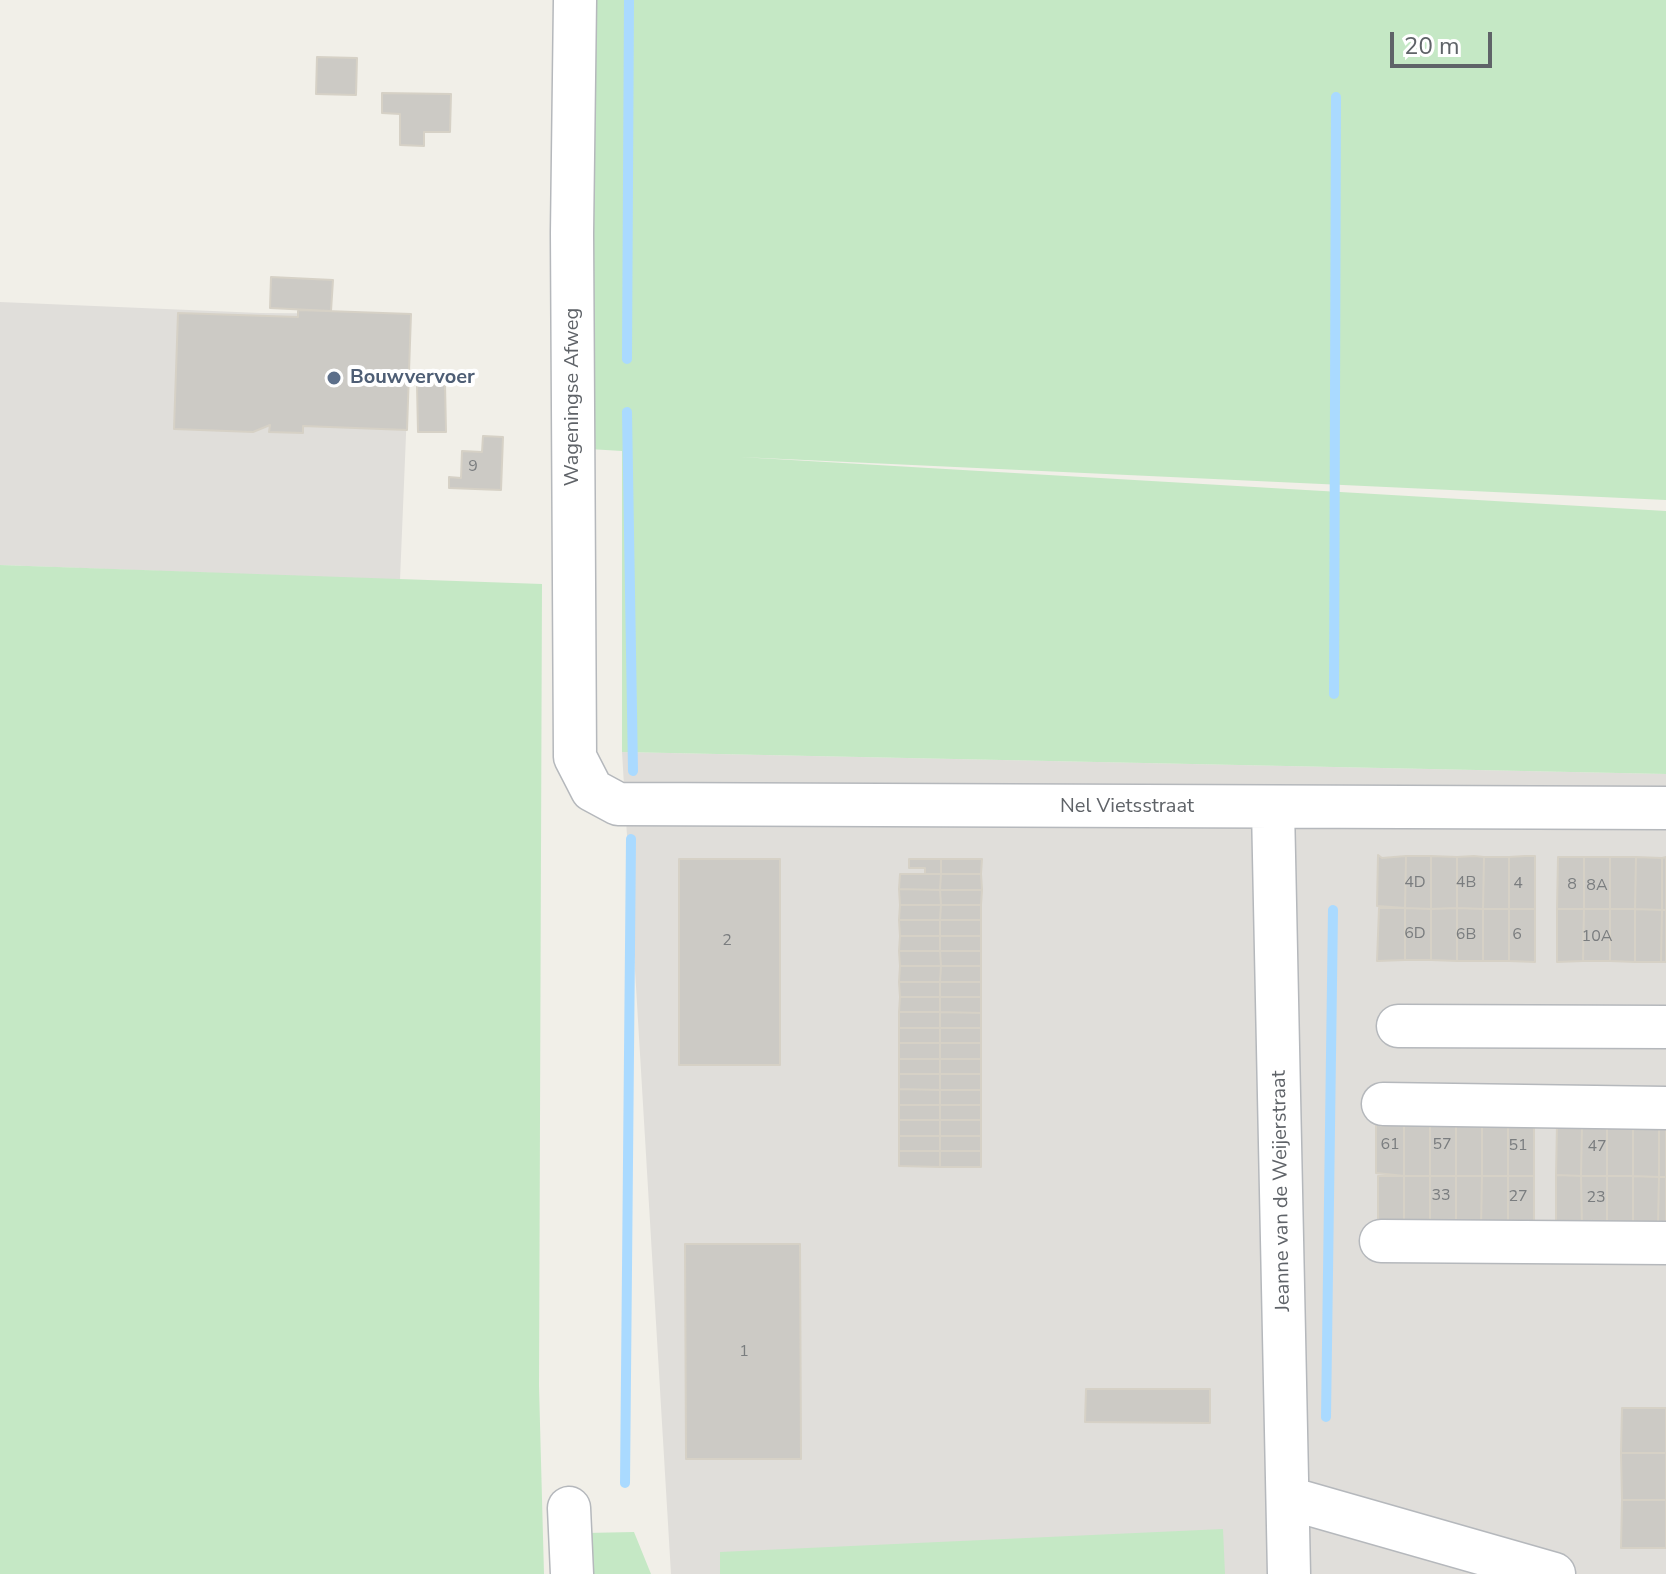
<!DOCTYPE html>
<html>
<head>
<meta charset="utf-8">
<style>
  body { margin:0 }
  #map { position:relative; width:1666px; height:1574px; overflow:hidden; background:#f1efe8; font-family:"Nunito Sans",sans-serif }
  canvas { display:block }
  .scale { position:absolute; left:1390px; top:32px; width:102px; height:36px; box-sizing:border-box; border:4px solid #5f6368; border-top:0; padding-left:10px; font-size:24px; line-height:28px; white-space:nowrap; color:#5f6368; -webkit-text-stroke:6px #fff; paint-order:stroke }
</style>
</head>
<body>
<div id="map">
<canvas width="1666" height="1574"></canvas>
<div class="scale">20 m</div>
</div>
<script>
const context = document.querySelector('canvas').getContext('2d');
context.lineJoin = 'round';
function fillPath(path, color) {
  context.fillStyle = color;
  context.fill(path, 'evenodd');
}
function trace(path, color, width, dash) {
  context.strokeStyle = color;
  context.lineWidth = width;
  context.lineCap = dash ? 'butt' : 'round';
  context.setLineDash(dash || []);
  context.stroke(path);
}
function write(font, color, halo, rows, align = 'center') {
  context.font = font + ' "Nunito Sans",sans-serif';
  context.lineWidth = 8;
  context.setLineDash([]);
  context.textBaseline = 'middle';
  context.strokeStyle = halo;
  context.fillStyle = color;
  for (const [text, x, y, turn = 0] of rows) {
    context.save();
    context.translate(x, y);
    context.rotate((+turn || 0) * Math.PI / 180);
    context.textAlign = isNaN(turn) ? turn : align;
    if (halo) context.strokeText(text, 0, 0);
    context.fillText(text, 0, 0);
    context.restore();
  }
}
fillPath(new Path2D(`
  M0,302L260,313L411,314L400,580L0,565Z
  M622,752L1666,774V1574H671Z`), '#e0deda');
fillPath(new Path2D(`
  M588,0H1666V500L740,457L1666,511V774L622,752V451L589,449Z
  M0,565L542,584L539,1386L544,1574H0Z
  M1223,1529L1225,1574H720V1552Z
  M634,1532L651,1574H586L585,1533Z`), '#c5e8c5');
trace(new Path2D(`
  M627,359L629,0
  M627,412L633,771
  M1334,694L1336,97
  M1326,1417L1333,910
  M625,1483L631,839`), '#aadaff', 10);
const building = new Path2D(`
  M317,57L357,58L356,95L316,94Z
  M382,93L451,94L450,132H424V146L400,145V114L382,113Z
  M271,277L333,280L331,311L270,308Z
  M298,310L411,314L407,430L303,426V433L269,432L270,425L253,432L174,429L178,313L298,317Z
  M445,383L446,432H418L417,384Z
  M483,436L503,437L501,490L449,488V477L461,478L462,451L482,452Z
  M1378,855L1382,858L1406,856L1405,908L1377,906Z
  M1406,856H1431V909L1405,908Z
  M1431,856L1457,857V908L1431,909Z
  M1474,856L1484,857L1483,909L1457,908V857Z
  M1525,856H1535V909H1509V857Z
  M1484,857H1509V909H1483Z
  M1558,857H1584V909H1557Z
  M1584,857H1610V909H1584Z
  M1610,857H1636L1635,909H1610Z
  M1636,857L1662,858V910L1635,909Z
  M1666,857V910H1662V858Z
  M679,859H780V1065H679Z
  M909,859H941V874H925V868H909Z
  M941,859H982L981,874H941Z
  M900,874H941L940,890L899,889Z
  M941,874H981L982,890H940Z
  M899,889L940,890L941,905H900Z
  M940,890H982L981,905H941Z
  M900,905H941L940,920H899Z
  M941,905H981V920H940Z
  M1379,908H1405V960L1377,961Z
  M1405,908L1431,909V960H1405Z
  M1457,908L1483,909V961H1457Z
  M1457,908V961L1431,960V909Z
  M1483,909H1509V961H1483Z
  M1509,909H1535V962L1509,961Z
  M1557,909H1584L1583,961L1557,962Z
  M1584,909H1610V961H1583Z
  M1610,909H1635V962L1610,961Z
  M1635,909L1662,910L1661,962H1635Z
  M1662,910H1666V962H1661Z
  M899,920H940V936H900Z
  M940,920H981V936H940Z
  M900,936H940V951H899Z
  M940,936H981V951H940Z
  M899,951H940L941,966H900Z
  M940,951H981V966H941Z
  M900,966H941L940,982H899Z
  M941,966H981V982H940Z
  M899,982H940V997H900Z
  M940,982H981V997H940Z
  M900,997H940V1012H899Z
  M940,997H981V1013L940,1012Z
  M899,1012H940V1028H899Z
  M940,1012L981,1013V1028H940Z
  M899,1028H940V1043H899Z
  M940,1028H981V1043H940Z
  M899,1043H940V1059H899Z
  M940,1043H981V1059H940Z
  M899,1059H940V1074H899Z
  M940,1059H981V1074H940Z
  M899,1074H940V1090L899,1089Z
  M940,1074H981V1090H940Z
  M899,1089L940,1090V1105H899Z
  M940,1090H981V1105H940Z
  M899,1105H940V1120H899Z
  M940,1105H981V1120H940Z
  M899,1120H940V1136H899Z
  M940,1120H981V1136H940Z
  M1376,1122L1381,1126L1404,1123V1176L1376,1173Z
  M1404,1123L1430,1124V1176H1404Z
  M1430,1124H1456V1176H1430Z
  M1456,1124H1482V1176H1456Z
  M1482,1124H1508V1176H1482Z
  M1508,1124H1534V1176H1508Z
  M1557,1124L1582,1126L1581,1176L1556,1175Z
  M1582,1125L1607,1126V1176H1581Z
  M1633,1125L1659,1127V1177L1633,1176Z
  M1659,1125H1666V1177H1659Z
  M1607,1126H1633V1176H1607Z
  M899,1136H940V1151H899Z
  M940,1136H981V1151H940Z
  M899,1151H940V1167L899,1166Z
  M940,1151H981V1167H940Z
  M1556,1175L1581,1176L1582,1227L1556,1229Z
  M1378,1176H1404V1228L1378,1224Z
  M1404,1176H1430V1228H1404Z
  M1430,1176H1456V1228H1430Z
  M1456,1176H1482L1481,1228H1456Z
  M1482,1176H1508V1228H1481Z
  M1508,1176H1534V1229L1508,1228Z
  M1581,1176H1607V1227H1582Z
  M1607,1176H1633V1227L1607,1229Z
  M1633,1176L1659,1177L1658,1227L1633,1229Z
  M1659,1177H1666V1229L1658,1227Z
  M685,1244H800L801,1459H686Z
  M1086,1389H1210V1423L1085,1422Z
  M1622,1408H1666V1453H1621Z
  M1621,1453H1666V1500H1622Z
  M1622,1500H1666V1548H1621Z`);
fillPath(building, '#cccac5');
trace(building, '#d6d1c6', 2);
const minor = new Path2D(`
  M575,0L572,233L575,757L592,790L618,804L1666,808
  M1273,808L1289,1574
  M1398,1026L1666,1027
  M1383,1104L1666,1108
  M1381,1241L1666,1243
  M1288,1498L1554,1574
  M569,1508L572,1574`);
trace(minor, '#b5b8bc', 45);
trace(minor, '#fff', 42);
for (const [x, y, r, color] of [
  [334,378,8,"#5c6f8a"]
]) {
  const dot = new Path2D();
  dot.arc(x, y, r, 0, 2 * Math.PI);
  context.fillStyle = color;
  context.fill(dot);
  trace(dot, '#fff', 3);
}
write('16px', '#7a7d7f', null, [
  ["9",473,467],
  ["4D",1415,883],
  ["4B",1466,883],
  ["4",1518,884],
  ["8",1572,885],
  ["8A",1597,886],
  ["6D",1415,934],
  ["6B",1466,935],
  ["6",1517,935],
  ["10A",1597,937],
  ["2",727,941],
  ["61",1390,1145],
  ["57",1442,1145],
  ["51",1518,1146],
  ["47",1597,1147],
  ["33",1441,1196],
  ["27",1518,1197],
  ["23",1596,1198],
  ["1",744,1352]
]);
write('bold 20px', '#4e5e75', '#fff', [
  ["Bouwvervoer",350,378]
], 'left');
write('20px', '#5f6368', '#fff', [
  ["Wageningse Afweg",573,397,-90],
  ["Nel Vietsstraat",1127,807],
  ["Jeanne van de Weijerstraat",1282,1191,-91]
]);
</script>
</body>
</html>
